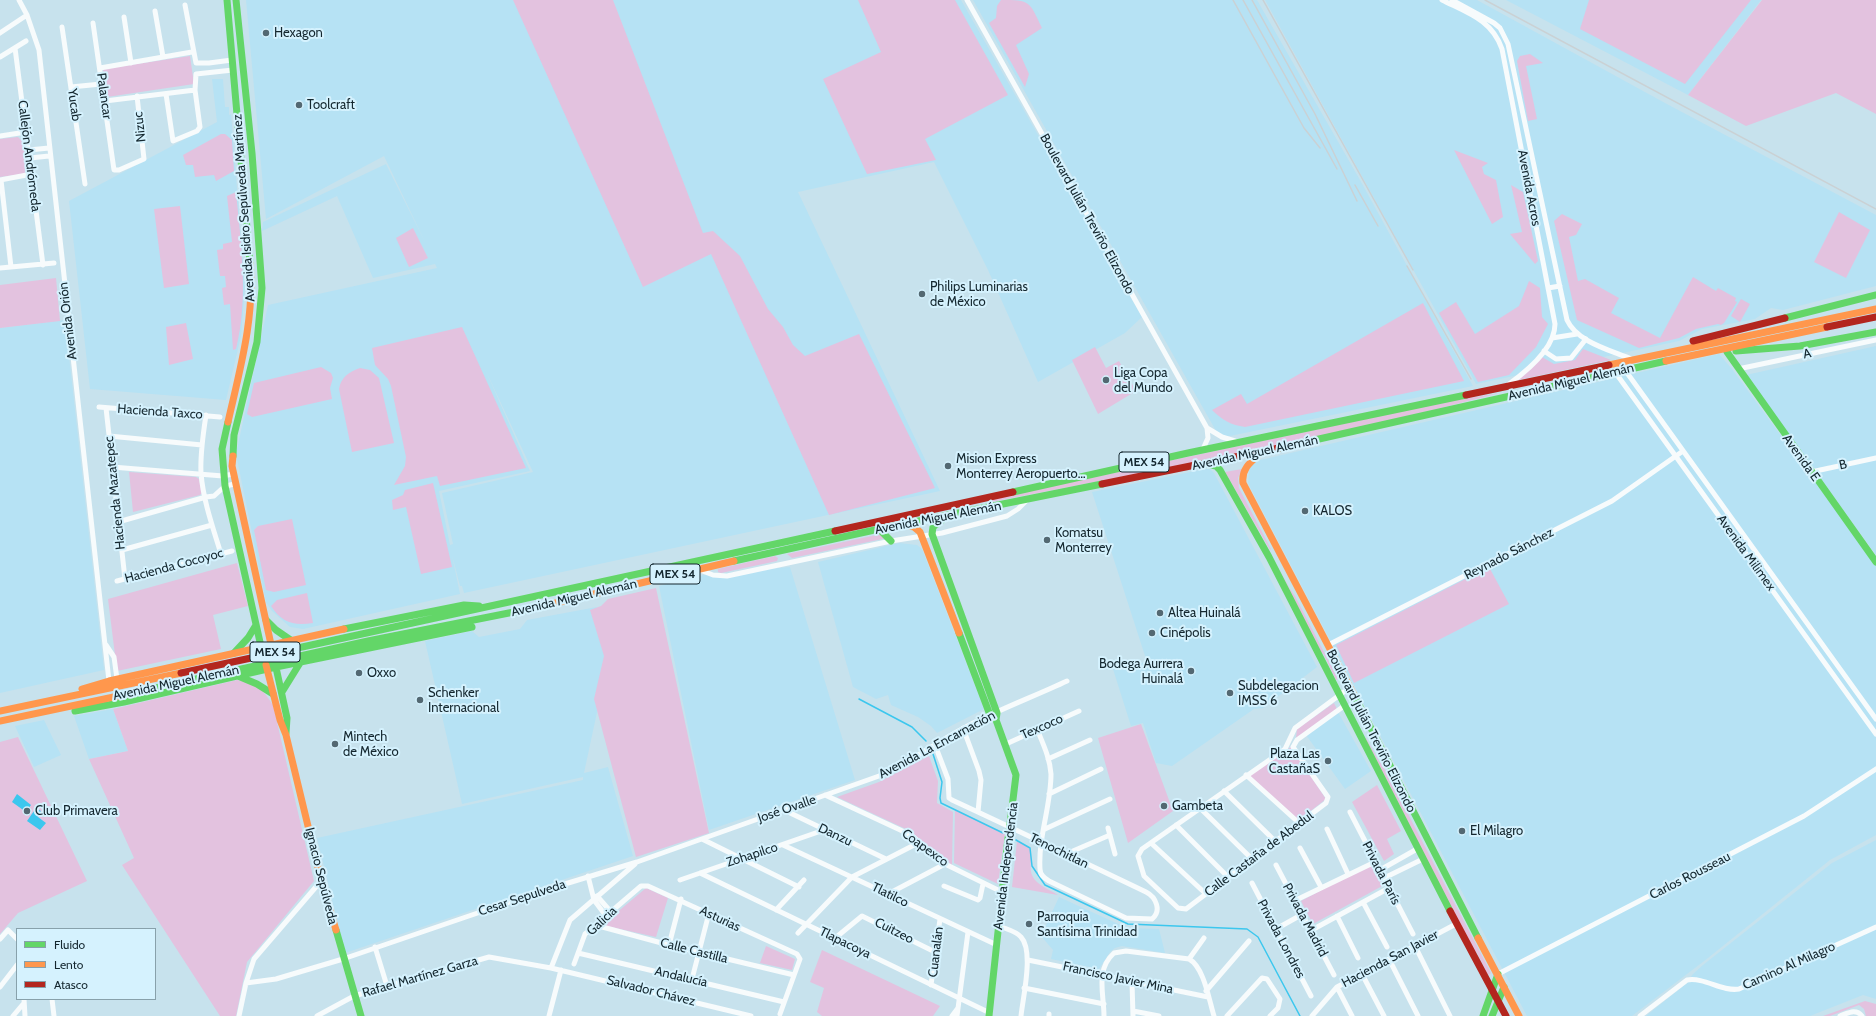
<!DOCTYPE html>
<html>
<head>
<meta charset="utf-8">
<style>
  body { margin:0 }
  #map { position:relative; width:1876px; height:1016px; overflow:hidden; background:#c7e2ed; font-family:Cabin,sans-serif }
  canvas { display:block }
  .legend { position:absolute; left:16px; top:928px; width:140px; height:72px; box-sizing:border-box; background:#d5f2fe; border:1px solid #88a1ab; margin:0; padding:5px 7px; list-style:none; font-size:12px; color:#14272f }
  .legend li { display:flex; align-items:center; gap:8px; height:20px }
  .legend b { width:20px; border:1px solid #88a1ab }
</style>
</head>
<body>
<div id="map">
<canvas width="1876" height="1016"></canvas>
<ul class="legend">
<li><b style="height:5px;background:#63d668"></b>Fluido</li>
<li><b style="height:5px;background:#ff974d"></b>Lento</li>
<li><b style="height:5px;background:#b3261e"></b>Atasco</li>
</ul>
</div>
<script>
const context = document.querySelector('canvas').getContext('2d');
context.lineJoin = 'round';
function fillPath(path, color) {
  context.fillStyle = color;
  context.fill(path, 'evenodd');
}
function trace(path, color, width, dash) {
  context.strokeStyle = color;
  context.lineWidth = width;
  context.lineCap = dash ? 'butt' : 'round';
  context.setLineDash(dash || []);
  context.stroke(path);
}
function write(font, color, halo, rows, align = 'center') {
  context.font = font + ' Cabin,sans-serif';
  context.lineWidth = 4;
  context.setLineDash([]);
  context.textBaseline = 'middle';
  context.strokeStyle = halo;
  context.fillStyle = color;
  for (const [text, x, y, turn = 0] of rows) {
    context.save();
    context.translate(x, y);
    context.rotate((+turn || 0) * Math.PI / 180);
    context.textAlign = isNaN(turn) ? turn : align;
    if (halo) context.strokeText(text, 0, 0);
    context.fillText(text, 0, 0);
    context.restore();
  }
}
fillPath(new Path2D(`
  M246,0H961L1142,317L1125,333L1038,382L988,270L934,162L798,192L940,491L464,593L462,586H460L452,555L460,594L303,629L290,627L272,611L266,602L236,454L268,305L437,268L435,264L373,278L337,196L262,231L263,222L386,164L426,244L384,156L266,219ZM485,369L533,472L442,493L453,544L450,545L439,491L530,471Z
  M973,0H1257L1360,180L1473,386L1220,438Z
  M1265,0H1477L1665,103L1876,215V286L1783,310L1771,308L1755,319L1702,329L1679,341L1476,384Z
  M1506,0H1761L1688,95Z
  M212,79H223L225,107H229V115L231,114L245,287L241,336L226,400L90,389L69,201L217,122Z
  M65,320L104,670L0,693V328Z
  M1876,346V555L1746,375Z
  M1719,354L1732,369L1876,565V835L1830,860L1708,958L1632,1016H1527L1248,483L1249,469L1256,461Z
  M1205,469H1210L1214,473L1317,667L1263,708L1254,709L1172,766L1156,763L1143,723L1131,726L1113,669L1147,662L1092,492Z
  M899,543L917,545L922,549L984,709L937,733L931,726L918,717L891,705L888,695L876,699L853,687L818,562Z
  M790,567L855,780L709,830L659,586L704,575Z
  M597,607L609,656L584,773L608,767L633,856L345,953L317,838L583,780V777L462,804L425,641L472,631L479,637L520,629L527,620Z
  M113,709L128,751L89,759L74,716Z
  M1338,712L1371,771L1345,789L1306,735Z
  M44,720L61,755L34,767L15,726Z
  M1876,840V999L1863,995L1810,1016H1646L1687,983L1693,974L1703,965L1832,863Z
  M1059,897L1127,928L1159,929L1165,953L1122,946L1115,948L1110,952L1099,969L1051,959L1053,950L1041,936Z`), '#b6e2f4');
fillPath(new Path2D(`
  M513,0H613L703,233L713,231L740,256L768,309L783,327L793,345L805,356L859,334L935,488L829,515L711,254L643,287Z
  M858,0H955L1008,95L925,139L936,160L867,174L823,79L881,52Z
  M1001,0C1031,0 1029,1 1042,28L1016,45L1029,74L1025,87L989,23L996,18L997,6Z
  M1589,0H1751L1685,84L1580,29Z
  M1762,0H1876V114L1836,93L1746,126L1688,95Z
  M1530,54L1543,63L1526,66L1537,119L1528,121L1517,61L1520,56Z
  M190,56L194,84L107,97L103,69Z
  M221,134H225L232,140L234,171L216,181L214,175L195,177L193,165H186L183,155Z
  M18,137L23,142L27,171L23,174L0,177V139Z
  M1454,150L1488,163L1482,167L1484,174L1496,180L1503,217L1492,224Z
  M1511,185L1523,192L1538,261L1535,264L1510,234L1522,232Z
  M236,192C241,244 249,297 236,349L233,350L230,304L224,305L222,288L226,287L225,276H220L217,250L223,249V244L232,242L227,196Z
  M180,206L189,284L164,288L154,209Z
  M1839,212L1870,230L1846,278L1814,262Z
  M1562,214L1582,224L1576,235L1569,237L1578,281L1585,279L1619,298L1611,313L1660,338L1693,277L1716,291L1718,288L1736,298L1735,301L1737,302L1724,323L1721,325L1718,324L1696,329L1679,338L1639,348L1577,320L1554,221Z
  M413,228L428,258L409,267L396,238Z
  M56,278L60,321L0,328V285Z
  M1529,281L1540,288L1542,317L1548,324L1536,347L1509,375L1478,382L1439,313L1456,302L1475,334L1519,306Z
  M1741,299L1750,304L1740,322L1731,316Z
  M1423,303L1464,381L1245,427C1231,425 1222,420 1212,410L1241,394L1247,404Z
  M186,323L193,359L169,365L166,327Z
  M462,327L526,468L440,486L437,476L394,485L405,466L406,457L391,386L388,379L375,365L372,348Z
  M1095,347L1106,368L1119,361L1136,391L1098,414L1072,360Z
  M1583,349L1611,360L1518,380L1542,357L1554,364L1575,360Z
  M321,367L331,373L333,378L330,388L332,399L252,417L247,414L254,383Z
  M360,368L370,370L379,378L394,443L352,452L339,389C341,377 349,372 360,368Z
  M1500,393C1332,437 1162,469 991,502L990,499L1450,401Z
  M1242,469L1238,478L1239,488L1271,549L1270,550L1225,472Z
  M129,472L196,477L199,479L202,493L200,495L133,512Z
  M433,483L452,567L421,574L406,507L393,510L392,500L403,495L405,490Z
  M292,519L306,585L274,592L266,590L254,530L258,526Z
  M881,534L887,538L792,558L787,554Z
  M775,556L778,558L777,561L721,573L718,572V569Z
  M237,563L248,606L213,615L221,649L117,671L108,599Z
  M1489,567L1509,604L1354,683L1336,645Z
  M1279,568L1290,589L1295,596L1338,679L1336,680L1324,655L1317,647Z
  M656,588L709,833L636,857L594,699L604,656L590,610L601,606L608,599Z
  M307,593L313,623C294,626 282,623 271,606L277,600Z
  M237,680C257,684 262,688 273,705L314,881L247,962L236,1016H220L122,865L134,858L89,759L128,751L113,709Z
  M1334,703L1337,709L1296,738L1297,729Z
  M1141,724L1173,811L1128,843L1098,738Z
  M18,737L87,881L18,913L0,934V742Z
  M1366,738L1379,761L1383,766L1491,973L1490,974L1488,975L1477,953L1473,949L1364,739Z
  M1291,747L1326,799L1299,820L1249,776Z
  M929,756L938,781L937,803L953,812L952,865L908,830L837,797L879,782Z
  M1377,785L1401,831L1387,839L1394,854L1384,861L1352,802Z
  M955,810L1005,833L998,884L954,863Z
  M1017,841C1044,850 1021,867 1037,882C1042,887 1052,891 1058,895L1012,887Z
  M1372,863L1384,885L1313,924L1301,901Z
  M646,888L668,898L656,937L602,925Z
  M766,946L795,959L792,970L760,963Z
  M822,950L940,1006L933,1016H822L817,1012L824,988L810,982Z
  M1865,1001L1876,1004V1016H1866L1864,1009L1859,1005L1830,1016H1823Z`), '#e3c2df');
fillPath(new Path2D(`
  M17,794L31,805L26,812L12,802Z
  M36,808L41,811L38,817L46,823L40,830L27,821Z`), '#3cc7ee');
trace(new Path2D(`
  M859,699L912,727L926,741
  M933,754L942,782L940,798L941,803L1003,833
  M1016,840L1030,848L1032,866L1045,885L1128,924L1247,929L1258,937L1300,1016`), '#3cc7ee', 1.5);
trace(new Path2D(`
  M19,0L27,15L39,50L109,681
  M967,0L1207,428L1208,438L1203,449
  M1442,0C1468,13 1492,20 1502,49L1555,324C1555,348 1527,371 1509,384
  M1452,0L1494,23L1500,28L1508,44L1567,320C1577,342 1610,350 1631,359
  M185,5L196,63H209L232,60
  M155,11L163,57
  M124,17L131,63
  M93,23L114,170H119L144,159L137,96
  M62,27L85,184
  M0,33L27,15
  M15,48L43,265
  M0,57L26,41
  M100,68L192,52
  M71,87L101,84
  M166,94L173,141L197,131L200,127L195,90L196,74L233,70
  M105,101L195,90
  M0,136L26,132
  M29,150L49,148
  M30,158L49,156
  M0,180L32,174
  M1,180L11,267
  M0,268L54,263
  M1548,288L1560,286
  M1552,338L1577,334
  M1544,351L1556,359L1571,358L1586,339
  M1738,369L1876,340
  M1625,370L1876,719
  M1615,372L1876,734
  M99,407L220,417
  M106,408L125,579
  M206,415C203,435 200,454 201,473C203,500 213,528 221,554
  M1207,428L1222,437L1235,441
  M109,436L202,445
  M112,467L223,476L233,474
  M1811,472L1876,458
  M118,522L206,497L214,496L225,486L235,484
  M122,550L212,525
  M700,570L713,575L727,576L891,541L942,533L1007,516L1018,509L1026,501
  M117,581L232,551
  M106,645L114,657L117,679
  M1328,645L1612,501L1683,451
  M1344,706L1297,740L1293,747L1328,797L1326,803L1186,909L1178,908L1144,876L1138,856L1142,849L1285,749L1295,728L1349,688
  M963,728L979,771L981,780L978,812
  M1006,744L1079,711
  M935,745L948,779L949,798L952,800C1017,830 1081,861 1146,892C1156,897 1162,911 1152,919L1126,918L1049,881C1044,878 1040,875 1040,869C1038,837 1051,806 1051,774C1050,758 1043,744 1037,729
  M1048,759L1090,740
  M1246,775L1299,823
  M1224,791L1275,841
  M1049,794L1101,769
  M825,795L911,835L945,864L1002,892
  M1200,808L1252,859
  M784,810L886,859
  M1350,812L1413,934
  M1176,825L1228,877
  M1108,828L1115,854
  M1045,829L1110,799
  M1327,829L1348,874
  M702,839L799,887
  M1151,843L1206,894
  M783,845L997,945
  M1300,848L1321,887
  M1066,854L1110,835
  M1276,865L1334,975
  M1380,870L1417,849
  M700,873L990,1013
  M588,876L594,900L606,916
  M1384,878L1423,859
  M680,880L824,830
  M1252,883L1311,996
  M944,886L978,900L980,898L983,884
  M888,894L945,864
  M597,896L611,912
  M1294,901L1375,862
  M1363,902L1387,947
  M776,910L804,880
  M1337,916L1358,958
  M595,925L669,945L794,975
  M999,926C1006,929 1016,931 1021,937C1034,951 1023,997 1021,1016
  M1276,929L1301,915
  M1310,931L1389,888
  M798,933L852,877L920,842
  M0,939L8,930L17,939
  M834,939L862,916L935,952
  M669,945L681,899
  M1415,946L1450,1016
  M375,947L387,986
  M578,953L784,1002
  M1189,959L1204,938
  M1389,959L1418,1016
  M1028,960L1208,997
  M574,964L585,934L641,886H648L797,954L800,959L780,1014
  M551,968L570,920L635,864
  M1362,974L1384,1016
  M1498,974L1804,816L1876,769
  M692,979L709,913
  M1132,982L1133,1016
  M246,983L276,979L343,959L542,891L637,862L879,776C909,763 935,743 964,728C997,710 1033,697 1067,681
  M931,985L940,919
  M0,987L17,965
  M1337,987L1352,1016
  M1024,988L1104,1004
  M1206,991L1249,941
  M24,999L25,1016
  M52,999L54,1016
  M1133,1011L1159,1016
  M13,1016L24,1003
  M239,1016L246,983L254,959L321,881
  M317,1016L354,996L489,957L551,968L751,1016
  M549,1016L561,970
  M952,1016L958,1008
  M957,1016L968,932
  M1049,1016V1014
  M1104,1016C1104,994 1095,970 1114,953L1126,951L1189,959C1204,967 1209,1000 1214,1016
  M1227,1016L1262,978L1267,979L1280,999L1278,1008L1270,1016
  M1312,1016L1337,987L1456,924
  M1640,1016L1687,980C1705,977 1722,992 1739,989L1876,927
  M1840,1016C1848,1013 1856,1008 1862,1016`), '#f7fbfc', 5);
trace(new Path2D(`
  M227,0L250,263
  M1785,318L1876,295
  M1736,351L1800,346L1876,332
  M1727,352L1876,562
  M228,422L222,449L225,486L262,651
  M1279,448L1666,361
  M233,456L234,435L257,342L262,288L252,153L236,0
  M1206,464L1216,466L1220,470L1269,557L1450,911
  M1013,492L1188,453L1466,395
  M946,517L933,527L932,534L997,713L996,720
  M879,529L891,541
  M734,561L879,529L1102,484
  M266,620L276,630L292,641
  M344,629L464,605L479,606
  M959,633L990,715L996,720L1016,775L1009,832
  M293,649L835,531
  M234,653L248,638L256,625
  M275,663L287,718L286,733
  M238,676L257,684L273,694
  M142,691L368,641L539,607
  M282,692L300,663
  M1354,695L1478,938
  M75,711L124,702L276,667L472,627
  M336,930L361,1016
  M989,1016L1008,838
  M1483,1016L1498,974
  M1492,1016L1504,987`), '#63d668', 7);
trace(new Path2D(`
  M1666,361L1827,327
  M1609,365L1876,309
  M228,422C240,369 255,317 250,263
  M1262,452C1252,461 1241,468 1243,483L1354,695
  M233,456L232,466L272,649
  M906,525L914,527L920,532L959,633
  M539,607L734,561
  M266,665L280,720L286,735L322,884L336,930
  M82,689L109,681L344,629
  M0,711L181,673
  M0,721L142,691
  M1478,938L1519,1016`), '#ff974d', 7);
trace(new Path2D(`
  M1827,327L1876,317
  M1693,341L1785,318
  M1466,395L1609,365
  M1102,484L1279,448
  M835,531L1013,492
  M181,673L293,649
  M1450,911L1506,1016`), '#b3261e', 7);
trace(new Path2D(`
  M1233,0L1304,128L1320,148
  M1243,0L1337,169
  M1252,0L1315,114L1357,201
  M1263,0L1413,270
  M1485,0L1876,209
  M1355,185L1378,226
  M1407,266L1471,379`), '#cad1d4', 1.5);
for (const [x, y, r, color] of [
  [266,33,4,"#536872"],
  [299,105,4,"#536872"],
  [922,294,4,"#536872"],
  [1106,380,4,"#536872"],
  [948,466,4,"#536872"],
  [1305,511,4,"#536872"],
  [1047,540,4,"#536872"],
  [1160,613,4,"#536872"],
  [1152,633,4,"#536872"],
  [1191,671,4,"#536872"],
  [359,673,4,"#536872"],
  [1230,693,4,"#536872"],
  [420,700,4,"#536872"],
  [335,744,4,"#536872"],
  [1328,761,4,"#536872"],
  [1164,806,4,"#536872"],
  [27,811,4,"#536872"],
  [1462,831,4,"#536872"],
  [1029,924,4,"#536872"]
]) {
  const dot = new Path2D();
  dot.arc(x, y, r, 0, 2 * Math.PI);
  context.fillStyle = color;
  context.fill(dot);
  trace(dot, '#d5f2fe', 1.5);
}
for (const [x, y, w] of [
  [1144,462,50],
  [675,574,50],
  [275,652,50]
]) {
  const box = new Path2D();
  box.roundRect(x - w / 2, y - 10, w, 20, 3);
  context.fillStyle = '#d5f2fe';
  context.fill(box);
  trace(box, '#14272f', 1);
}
write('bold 12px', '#14272f', null, [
  ["MEX 54",1144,462],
  ["MEX 54",675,574],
  ["MEX 54",275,652]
]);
write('13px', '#14272f', '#d5f2fe', [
  ["Hexagon",274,33],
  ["Toolcraft",307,105],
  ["Philips Luminarias",930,287],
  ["de México",930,302],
  ["Liga Copa",1114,373],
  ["del Mundo",1114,388],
  ["Mision Express",956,459],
  ["Monterrey Aeropuerto…",956,474],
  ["KALOS",1313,511],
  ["Komatsu",1055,533],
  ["Monterrey",1055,548],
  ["Altea Huinalá",1168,613],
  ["Cinépolis",1160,633],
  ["Bodega Aurrera",1183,664,"right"],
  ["Huinalá",1183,679,"right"],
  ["Oxxo",367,673],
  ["Subdelegacion",1238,686],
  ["IMSS 6",1238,701],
  ["Schenker",428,693],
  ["Internacional",428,708],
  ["Mintech",343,737],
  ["de México",343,752],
  ["Plaza Las",1320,754,"right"],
  ["CastañaS",1320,769,"right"],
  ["Gambeta",1172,806],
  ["Club Primavera",35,811],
  ["El Milagro",1470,831],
  ["Parroquia",1037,917],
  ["Santísima Trinidad",1037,932]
], 'left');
write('13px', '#14272f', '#d5f2fe', [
  ["Palancar",104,96,82],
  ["Yucab",74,105,82],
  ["Nizuc",140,127,-96],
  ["Callejón Andrómeda",29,156,83],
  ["Avenida Acros",1529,188,79],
  ["Avenida Isidro Sepúlveda Martínez",244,208,-94],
  ["Boulevard Julián Treviño Elizondo",1087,214,61],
  ["Avenida Orión",68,321,-97],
  ["A",1807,354,-12],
  ["Avenida Miguel Alemán",1571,382,-13],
  ["Hacienda Taxco",160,412,4],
  ["Avenida Miguel Alemán",1255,453,-12],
  ["Avenida E",1801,458,54],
  ["B",1843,465,-12],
  ["Hacienda Mazatepec",115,493,-96],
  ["Avenida Miguel Alemán",938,518,-11],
  ["Avenida Milimex",1746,553,54],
  ["Reynado Sánchez",1509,554,-27],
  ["Hacienda Cocoyoc",174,566,-15],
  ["Avenida Miguel Alemán",574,598,-13],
  ["Avenida Miguel Alemán",176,683,-12],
  ["Texcoco",1042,727,-24],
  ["Boulevard Julián Treviño Elizondo",1371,731,63],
  ["Avenida La Encarnación",937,745,-28],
  ["José Ovalle",787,809,-19],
  ["Danzu",835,835,25],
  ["Coapexco",925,848,36],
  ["Tenochitlan",1059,851,26],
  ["Calle Castaña de Abedul",1259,854,-37],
  ["Zohapilco",752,855,-18],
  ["Avenida Independencia",1006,866,-83],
  ["Privada París",1381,873,63],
  ["Ignacio Sepúlveda",321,876,76],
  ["Carlos Rousseau",1690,876,-27],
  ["Tlatilco",890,895,26],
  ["Cesar Sepulveda",522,898,-18],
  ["Asturias",720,919,25],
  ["Privada Madrid",1305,920,62],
  ["Galicia",602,921,-43],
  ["Cuitzeo",894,931,27],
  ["Privada Londres",1281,939,62],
  ["Tlapacoya",845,943,26],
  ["Calle Castilla",694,951,14],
  ["Cuanalán",936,952,-83],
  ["Hacienda San Javier",1390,959,-28],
  ["Camino Al Milagro",1789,966,-24],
  ["Rafael Martínez Garza",420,977,-16],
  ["Andalucía",681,977,13],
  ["Francisco Javier Mina",1118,978,12],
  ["Salvador Chávez",651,991,14]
]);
</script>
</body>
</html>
